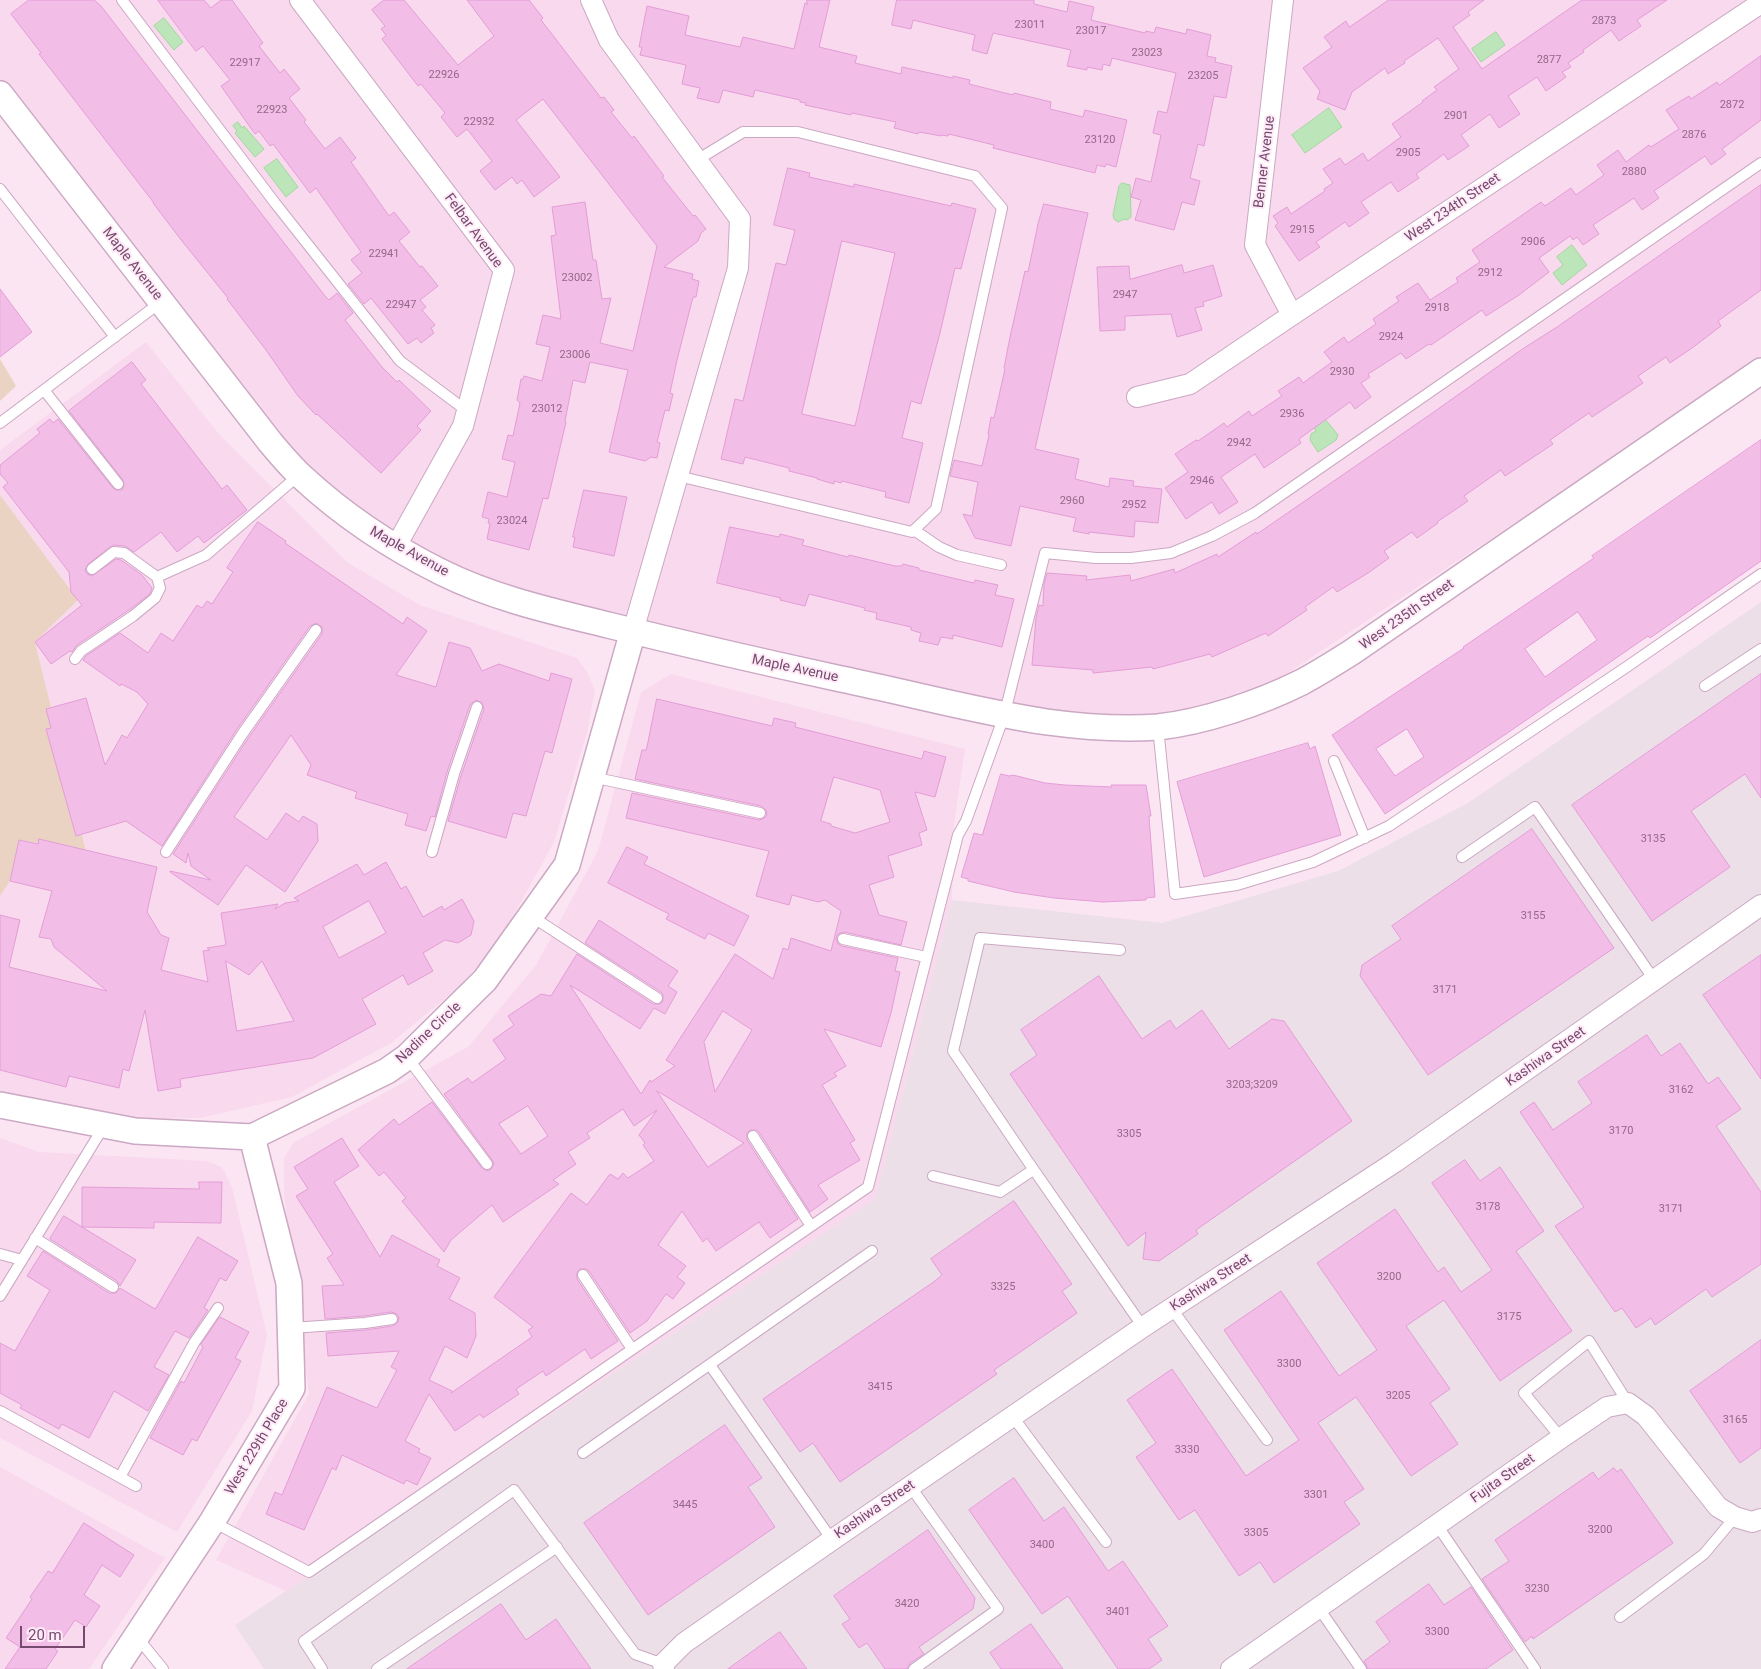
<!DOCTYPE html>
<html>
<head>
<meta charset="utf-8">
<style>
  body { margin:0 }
  #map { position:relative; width:1761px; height:1669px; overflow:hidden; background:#fce5f3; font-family:Roboto,sans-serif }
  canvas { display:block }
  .scale { position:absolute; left:20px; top:1626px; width:65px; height:22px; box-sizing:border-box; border:2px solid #754a6e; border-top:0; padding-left:6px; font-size:15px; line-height:18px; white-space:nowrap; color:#754a6e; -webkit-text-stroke:4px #ffebf7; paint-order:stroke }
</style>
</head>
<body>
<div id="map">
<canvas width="1761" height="1669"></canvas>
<div class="scale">20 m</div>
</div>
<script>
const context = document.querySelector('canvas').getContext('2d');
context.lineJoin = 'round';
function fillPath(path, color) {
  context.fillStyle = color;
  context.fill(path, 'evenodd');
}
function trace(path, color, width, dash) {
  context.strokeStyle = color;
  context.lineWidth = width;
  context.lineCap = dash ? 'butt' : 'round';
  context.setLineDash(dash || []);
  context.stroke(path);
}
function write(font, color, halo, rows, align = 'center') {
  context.font = font + ' Roboto,sans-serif';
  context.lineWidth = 4;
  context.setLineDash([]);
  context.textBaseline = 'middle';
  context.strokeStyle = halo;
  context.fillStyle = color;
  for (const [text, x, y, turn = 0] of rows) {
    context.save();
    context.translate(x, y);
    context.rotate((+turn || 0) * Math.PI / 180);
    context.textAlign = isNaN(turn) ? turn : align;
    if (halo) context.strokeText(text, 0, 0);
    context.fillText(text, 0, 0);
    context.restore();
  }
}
fillPath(new Path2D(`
  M0,0H1761V360L1235,708L1158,726L910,693L496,595L299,475L0,96Z
  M146,342L218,433L348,563L420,605L577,658L587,672L595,690L587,733L554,842L500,940L458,988L391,1043L292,1097L200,1118L112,1119L0,1096V896L10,881L19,840L86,850L35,642L78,600L0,495V450Z
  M671,674L965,749L954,824L952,900L875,1199L286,1591L216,1560L309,1394L284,1194V1158L293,1143L468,1047L536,965L598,851L641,692Z
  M0,1138L39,1152L206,1161L222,1167L232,1187L267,1335L252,1411L177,1532L0,1438Z
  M0,1467L165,1558L89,1669H0Z`), '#f9d9ed');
fillPath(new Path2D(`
  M1761,602V1669H264L235,1625L875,1199L952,900L1162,923L1338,871L1468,803Z`), '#ecdfe8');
fillPath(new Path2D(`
  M0,359L16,386L0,401Z
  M0,495L78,600L35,642L86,851L20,840L10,881L0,896Z`), '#ead3c3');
const water = new Path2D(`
  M164,18L183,42L174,50L154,26Z
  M1496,32L1505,45L1481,62L1472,49Z
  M1329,108L1342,127L1305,153L1292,135Z
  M238,122L242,128L244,126L264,149L255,157L235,133L237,131L233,126Z
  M277,159L298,187L286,197L264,168Z
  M1122,183L1130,185L1131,214V217L1127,220L1124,219L1118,222L1114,219L1113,215L1119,186Z
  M1572,245L1587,265L1562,285L1553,273L1563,265L1557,257Z
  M1325,419L1338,435L1336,440L1318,452L1310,440L1311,434L1316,431L1314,428Z`);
fillPath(water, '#bce6b9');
trace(water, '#a2d8a0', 1);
const building = new Path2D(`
  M29,0H94L101,6L325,296L329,300L337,293L353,313L345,320L382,367L397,382L399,380L431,411L417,426L421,430L381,473L317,414L316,415L298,396L266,350L227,299L228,298L182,241L153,203H154L39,54L41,53L11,14Z
  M158,0H204L211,8L221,0H232L263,43L259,46L280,73L284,69L300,89L289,98L306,120L304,122L325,149L340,137L356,158L351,162L389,216L394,212L410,232L399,241L420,267L422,266L438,286L420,300L426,307L422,310L435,325L431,328L434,333L421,343L417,338L408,344L371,298L364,304L348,284L362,273L351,260L361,252L316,188L310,193L273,144L270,146L259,131L255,134L221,86L230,80L203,46L196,51Z
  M384,0H404L458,65L494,36L467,0H529L543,18L541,20L601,98L604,97L614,110L611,112L632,138L634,136L664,176L662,177L693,216L695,215L706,229L701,233L698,241L664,267L693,274L692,279L699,281L696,297H693L677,360L670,393L673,394L669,411L665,410L657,442L660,443L657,458L651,457L645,461L609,452L628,370L590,362L585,383L573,380L565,421L566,422L548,499L543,498L529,550L487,539L490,524L488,523L489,519L482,517L488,492L507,497L515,462L502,459L508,435L513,436L520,403L517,400L521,379H523L524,376L542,381L550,347L536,344L543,315L561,319L551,236L556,235L552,207L585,202L593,260H596L602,299L611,298L600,343L633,351L657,246L543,99L516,120L560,177L534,197L522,180L517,184L512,177L495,190L480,171L492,161L467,129L457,137L441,117L445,113L421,84L418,86L382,39L386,35L381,29L385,26L372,10Z
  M807,0H830L819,47L857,56L855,63L901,74L902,67L953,78V76L970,80L969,84L1013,95L1014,93L1051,102L1050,109L1083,117L1085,110L1127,120L1116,167L1106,164L1105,167L1097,165L1095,173L993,148L994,145L949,134L948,136L941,135V136L919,132L918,134L894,128L896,122L852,113L851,115L805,105L806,103L800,102V100L755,90L753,97L723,90L719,103L697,98L700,88L682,84L686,65L640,55L642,47H639L647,6L689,16L685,35L740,47L743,37L794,49L805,3L807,4Z
  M897,0H1034V4L1067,12L1069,1L1094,7L1091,20L1145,33L1146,31L1154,33L1156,27L1186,34L1187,29L1211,35L1207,56L1216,58L1215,62L1232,66L1226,98L1214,96L1204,146L1198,144L1190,178L1200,181L1194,205L1182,202L1174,230L1135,220L1141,200L1131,197L1136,178L1151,182L1161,135L1153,133L1158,111L1167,113L1176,73L1112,58L1110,66L1103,64L1102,70L1087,67V70L1067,66L1071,50L993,33L987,54L972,50L975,35L913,20L911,29L892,25Z
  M1389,0H1484L1468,12L1470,15L1453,27L1482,69L1582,0H1667L1637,20L1641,26L1619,41L1611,30L1583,50L1584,52L1568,63L1571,67L1562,72L1566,77L1546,91L1537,77L1508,96L1520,114L1499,128L1490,114L1461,135L1469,146L1448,160L1444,154L1416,174L1419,178L1398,192L1391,182L1361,202L1369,213L1349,227L1345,222L1316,242L1320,247L1299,261L1275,226L1278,223L1273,216L1287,207L1291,214L1325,191L1324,189L1333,183L1323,169L1340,158L1345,165L1363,153L1368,161L1401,137L1392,124L1423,102L1422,101L1437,90L1434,87L1459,69L1438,38L1404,61L1405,63L1388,74L1385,68L1352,92L1345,110L1317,99L1320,91L1303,68L1332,47L1324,37L1346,21L1349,27Z
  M1761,56V120L1722,149L1726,154L1711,165L1705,156L1654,191L1659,198L1642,210L1634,198L1593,225L1599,234L1583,245L1577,237L1573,240L1570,236L1539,258L1549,272L1519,295L1486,316L1482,310L1431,345L1429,344L1406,359L1401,353L1368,374L1370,377L1361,383L1371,397L1355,409L1350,402L1299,439L1301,443L1264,468L1255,454L1221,477L1238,502L1219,514L1212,502L1186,519L1165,488L1188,472L1175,454L1196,440L1198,441L1224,423L1227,427L1249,411L1252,416L1282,396L1278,391L1299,377L1303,383L1332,362L1324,352L1344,337L1348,343L1376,324L1373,319L1399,301L1396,297L1418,283L1430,300L1458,282L1456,278L1480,262L1472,250L1541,202L1545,206L1571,188L1576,195L1604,175L1597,165L1618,150L1626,162L1649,145L1651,147L1679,129L1666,110L1689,96L1691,99L1717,82L1719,85Z
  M788,168L810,173L809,177L854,187V184L951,206L952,203L976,209L961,269L955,268L940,333L921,404L911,401L902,438L923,443L909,503L885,497L886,492L842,481L841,483L834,481V484L817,479V478L789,471V468L745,457L743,464L721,459L735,399L743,401L776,263L786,265L795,230L774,225ZM842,241L895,253L855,426L802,414Z
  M1761,185V290L1718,321L1721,326L1692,348L1670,363L1666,357L1638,376L1643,383L1592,417L1589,413L1550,440L1553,444L1505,476L1501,470L1464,496L1468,501L1437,522L1438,523L1417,538L1412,532L1384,551L1389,558L1368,573L1337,592L1333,587L1305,607L1307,610L1268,636L1266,633L1212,657L1210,654L1153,669L1152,667L1093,673V670L1032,665L1036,618L1039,605L1043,606L1044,584L1047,573L1087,576L1086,580L1130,575L1131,581L1174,569L1175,573L1217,554L1218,557L1256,532L1257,534L1431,414L1521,350L1557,327Z
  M1044,204L1088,213L1035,449L1079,459L1075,479L1109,487L1110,478L1134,481L1133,486L1162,489L1158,523L1135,521L1134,537L1089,532V534L1073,531L1076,518L1020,506L1011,546L975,538L963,514L972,516L978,482L950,476L954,460L982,466L989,435L988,434L991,417L994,418L1005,369L1004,368L1010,337L1025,271L1028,272L1038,224Z
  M1182,265L1184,273L1213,265L1222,296L1203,302L1204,306L1195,308L1202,330L1177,337L1171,314L1125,316V330L1100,331L1097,267L1129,266L1130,279Z
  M0,289L32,332L0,357Z
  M132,362L146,380L141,384L222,489L227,485L247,510L204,543L198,536L177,552L161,532L134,552L125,546L114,545L110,547L88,564L85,570L87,574L92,576L116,559L121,560L142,575L152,588L150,594L129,610L77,645L72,652L70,651L51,664L35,642L82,605L71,592L69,572L3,487L8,483L0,474V465L40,433L37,429L50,419L53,423L58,419L113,488L116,490H122L124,486L123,480L69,411Z
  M1761,440V561L1650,638L1648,636L1506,734L1385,814L1332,735L1464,648L1463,647L1594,558L1592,556ZM1578,612L1597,640L1545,677L1525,649ZM1407,729L1424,757L1395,776L1376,749Z
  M584,490L627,497L614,556L573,547L575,537H573Z
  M258,522L286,541L285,543L403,624L407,617L427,631L396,675L436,687L449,642L470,648L482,671L499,664L549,681L551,673L572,679L552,753L545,751L526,816L513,813L506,838L448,821L461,776L484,709L482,703L476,700L470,705L447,772L435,817L431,816L426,831L405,825L408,814L355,798L357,792L307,775L311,765L291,735L234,817L267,840L286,813L299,822L303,816L317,824L318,841L285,892L246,865L218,905L170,872V871L211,880L191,866L188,853L186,863L173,854L249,737L322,634V627L316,623L310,626L237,729L162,846L126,821L76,836L46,729L51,728L46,709L86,698L105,765L122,735L127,738L148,704L137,692L121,684L120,686L83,660L86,656L120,633L148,653L161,633L173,641L197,605L202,608L207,601L212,604L233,572L227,568Z
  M730,527L779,537L780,534L804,540L802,545L848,557L849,555L895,566H902L903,564L919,568V570L974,583L975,580L998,585L995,595L1014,599L1002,647L953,635V639L941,637L938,645L919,641L921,633L911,630V627L876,619L877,613L864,610L865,608L809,594L805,606L780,600L781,598L717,583Z
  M1761,674V798L1745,774L1691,811L1730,867L1652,921L1572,805Z
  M657,699L772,726L774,718L796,723L795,727L922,759L924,751L946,757L935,797L915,792L927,830L919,833L922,845L888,856L894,877L869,885L879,915L907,922L901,945L844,932L838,934L836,938L838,944L842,946L898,958L895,971L900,972L891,1013L881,1047L824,1029L846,1066L834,1073L837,1076L822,1085L855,1140L850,1143L860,1160L818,1185L828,1199L810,1212L759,1132L756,1130H750L747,1133V1140L798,1219L770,1238L759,1222L716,1251L707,1238L703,1242L682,1211L658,1245L686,1266L677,1277L685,1283L673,1299L666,1294L647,1321L630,1333L589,1271L586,1269H580L577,1272V1279L618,1341L591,1359L585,1349L546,1376L543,1371L516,1389L519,1394L483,1418L480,1414L455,1431L429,1394L405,1441L420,1449L418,1452L431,1458L417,1485L406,1480L404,1484L342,1455L336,1470L332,1468L304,1530L266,1514L275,1492L282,1495L327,1387L377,1408L397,1370L391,1367L399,1351L328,1356L326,1333L365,1330L393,1326L398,1322L399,1318L397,1314L391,1312L364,1316L325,1319L322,1286L344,1285L327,1258L333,1254L296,1196L308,1189L294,1167L342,1138L359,1166L334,1182L380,1257L392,1235L440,1260L437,1266L460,1278L449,1299L475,1313L476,1336L467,1358L445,1346L429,1380L452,1391L451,1393L532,1337L528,1330L533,1327L494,1297L571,1193L587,1205L610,1174L618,1179L623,1173L628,1178L654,1161L643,1145L645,1143L639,1135L657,1110L634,1126L623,1109L587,1133L590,1138L568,1152L576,1164L553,1180L559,1184L503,1222L492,1205L451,1240L444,1252L402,1201L406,1198L384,1172L379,1176L358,1150L394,1119L399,1125L432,1102L482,1168L487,1171L491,1169L494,1164L492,1160L444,1094L468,1078L472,1083L506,1059L493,1040L514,1025L508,1016L541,994L551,996L577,954L653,1004H660L663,1001V995L661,992L585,943L599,920L678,971L668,986L677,992L665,1014L654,1008L640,1029L570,985L641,1094L650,1080L651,1082L675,1066L666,1060L735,954L773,979L783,948L788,950L791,938L831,951L841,911L825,900L818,902L792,895L789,905L756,896L769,851L626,818L632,793L759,820L763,819L767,815L766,810L761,806L635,779L642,750H646ZM834,777L880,790L890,822L855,833L831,826V824L821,821ZM723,1011L752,1030L715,1092L704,1042ZM657,1091L672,1100L744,1143L708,1167ZM528,1106L548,1136L521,1154L499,1124Z
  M1308,743L1310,749L1315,746L1341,835L1204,877L1177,782Z
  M1001,774L1009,776L1013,775L1045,783L1065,785L1112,787L1111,785H1146L1151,816H1149L1155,897L1146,898V900L1103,902L1054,898L1014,892L968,881V879L961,877L974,833L982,835Z
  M1532,829L1614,948L1428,1075L1360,976L1362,965L1401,939L1392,926Z
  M39,839L157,867L147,912L161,935L169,938L161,970L208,982L203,951L210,950L207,948L226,945L221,913L278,904L275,909L285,903L299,901L294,898L357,864L364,875L386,862L401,889L406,886L423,917L442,906L444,910L462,899L474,921L471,935L458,943L445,940L423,953L433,971L408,985L403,975L362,999L376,1024L313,1058L180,1079L181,1087L158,1091L145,1010L129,1071L123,1069L119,1088L69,1076L66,1087L0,1070V915L20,920L9,967L107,991L54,947L51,939L39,937L52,891L10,881L19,840L38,844ZM369,901L386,933L339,958L323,927ZM226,961L249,975L262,961L294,1021L237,1031Z
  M627,847L648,857L644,864L749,916L734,946L708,933L705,939L666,919L669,914L608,883Z
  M1761,955V1079L1703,995Z
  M1099,976L1142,1039L1170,1020L1176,1029L1202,1010L1229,1049L1272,1019L1284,1021L1352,1121L1196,1230L1198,1234L1159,1261L1143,1259L1146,1232L1128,1246L1010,1074L1037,1055L1021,1030Z
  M1647,1035L1661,1056L1680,1043L1708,1084L1718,1077L1741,1109L1716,1126L1761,1192V1264L1712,1297L1706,1289L1655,1325L1651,1318L1636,1328L1622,1308L1615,1312L1555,1226L1584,1207L1520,1112L1534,1102L1553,1130L1592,1103L1578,1082Z
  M1465,1160L1480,1181L1500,1167L1544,1231L1516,1251L1572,1331L1500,1381L1444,1300L1406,1326L1450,1389L1430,1403L1458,1444L1411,1476L1356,1397L1318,1423L1364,1489L1344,1502L1360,1524L1274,1583L1260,1562L1239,1576L1195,1510L1179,1520L1136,1457L1156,1443L1127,1400L1172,1369L1246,1476L1299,1440L1224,1330L1281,1291L1339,1376L1377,1350L1317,1263L1395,1209L1438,1272L1444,1267L1461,1292L1492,1270L1432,1183Z
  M199,1182H222L221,1223L154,1222V1228L82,1227V1187L199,1189Z
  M1014,1201L1072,1284L1062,1291L1077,1313L994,1370L997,1374L840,1482L813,1443L800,1452L763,1399L935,1281L942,1275L931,1259Z
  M64,1216L136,1260L120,1286L117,1281L50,1239Z
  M198,1237L238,1261L226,1281L220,1278L204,1308L208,1310L189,1338L175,1331L154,1367L169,1375L148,1411L114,1391L89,1438L62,1424L59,1429L20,1408L22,1405L0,1393V1343L15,1351L50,1290L27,1276L43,1251L109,1293H116L120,1288L155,1309Z
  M220,1317L249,1332L235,1358L241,1361L197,1441L192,1439L183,1455L150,1438L181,1381L184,1383L203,1347L201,1345Z
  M1761,1340V1448L1740,1463L1690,1391Z
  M725,1425L762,1478L748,1487L775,1527L648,1615L584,1523Z
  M1614,1468L1617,1472L1621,1469L1673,1543L1533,1639L1532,1636L1525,1642L1482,1579L1509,1561L1495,1540L1593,1472L1598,1479Z
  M1014,1478L1044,1521L1064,1507L1108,1571L1123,1561L1168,1626L1148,1639L1162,1660L1149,1669H1118L1068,1596L1042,1614L969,1510Z
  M84,1523L134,1555L120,1577L102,1565L84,1595L100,1606L86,1627L75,1620L55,1649L58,1651L46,1669H5L20,1647L6,1638L32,1599L30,1597L48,1571L52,1573Z
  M928,1530L975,1598L973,1609L919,1647L924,1654L910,1663L907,1669H885L867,1643L859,1648L842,1624L850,1619L834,1596Z
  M1429,1584L1444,1605L1471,1587L1513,1650L1486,1669H1368L1364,1661L1390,1642L1376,1622Z
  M501,1604L526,1640L556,1619L591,1669H407Z
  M1031,1624L1063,1669H1001L990,1653Z
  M780,1632L807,1669H728Z`);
fillPath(building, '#f2bde7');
trace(building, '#e49dd7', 1);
const service = new Path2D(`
  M122,0L275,203L400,361L467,411
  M0,189L115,337
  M44,390L118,484
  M0,423L161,302
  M678,476L912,532L936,509L1002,208L975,176L798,132H743L697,160
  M914,530L939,547L957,555L1001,565
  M92,569L114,552L124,553L157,577L206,555L299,475
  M75,659L81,651L133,616L155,598L160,588L157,577
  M1705,686L1761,649
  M1158,727L1175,894L1237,885L1313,862L1389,826L1628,666L1761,574
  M1334,761L1365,838
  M592,777L760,813
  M166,852L243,733L316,630
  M432,852L454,774L477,707
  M1462,857L1535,807L1655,981
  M531,916L657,998
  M843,939L926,957
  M1120,950L980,938L953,1051L1027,1160L1143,1327
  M407,1057L487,1164
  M753,1136L811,1226
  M933,1176L1000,1192L1033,1170
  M35,1238L113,1287
  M0,1254L22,1260
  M583,1275L632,1349
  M0,1296L104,1126
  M1172,1309L1267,1440
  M291,1328L365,1323L392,1319
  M710,1365L832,1540
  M0,1411L136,1486
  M1013,1417L1106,1542
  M1561,1438L1524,1393L1589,1341L1628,1403
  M583,1453L872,1251
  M120,1477L194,1343L218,1308
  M910,1486L998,1609L914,1669
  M213,1522L309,1572L868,1187L958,835L966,821L1004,716L1045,553L1096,558H1131L1171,553L1212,536L1255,513L1761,163
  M1437,1525L1535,1669
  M1318,1607L1361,1669
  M1620,1617L1704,1554L1735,1517
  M137,1637L163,1669
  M322,1669L304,1641L514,1490L635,1654L663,1664
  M377,1669L557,1547`);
const minor = new Path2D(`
  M300,0L504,270L463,426L395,548
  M591,0L609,40L740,219L738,268L633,631
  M1283,0L1255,245L1292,315
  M1137,397L1190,384L1292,315L1761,3
  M664,1669L663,1664L684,1643L832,1540L1143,1327L1395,1162L1761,905
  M1231,1669L1561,1438L1607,1407L1628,1403L1646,1416L1718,1507L1735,1517L1752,1522L1761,1519`);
const tertiary = new Path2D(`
  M0,94L270,442C280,454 290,466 302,477C343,515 391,547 441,572C493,598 551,611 608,625C685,644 763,662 841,679C910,693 978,712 1047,722C1084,727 1120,730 1158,727C1204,722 1260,703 1302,682C1319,673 1336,662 1352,652L1761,371
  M0,1105L135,1131L252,1137L387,1071L407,1057L485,980L567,865L633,631
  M115,1669L212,1522L292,1388L289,1283L252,1137`);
trace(service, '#cba8c3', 12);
trace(minor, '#cba8c3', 22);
trace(tertiary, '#cba8c3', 28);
trace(service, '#fff', 10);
trace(minor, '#fff', 20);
trace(tertiary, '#fff', 25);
write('11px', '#94678c', null, [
  ["2873",1604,21],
  ["23011",1030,25],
  ["23017",1091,31],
  ["23023",1147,53],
  ["2877",1549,60],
  ["22917",245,63],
  ["22926",444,75],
  ["23205",1203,76],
  ["2872",1732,105],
  ["22923",272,110],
  ["2901",1456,116],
  ["22932",479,122],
  ["2876",1694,135],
  ["23120",1100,140],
  ["2905",1408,153],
  ["2880",1634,172],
  ["2915",1302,230],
  ["2906",1533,242],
  ["22941",384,254],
  ["2912",1490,273],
  ["23002",577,278],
  ["2947",1125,295],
  ["22947",401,305],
  ["2918",1437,308],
  ["2924",1391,337],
  ["23006",575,355],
  ["2930",1342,372],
  ["23012",547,409],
  ["2936",1292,414],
  ["2942",1239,443],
  ["2946",1202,481],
  ["2960",1072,501],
  ["2952",1134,505],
  ["23024",512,521],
  ["3135",1653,839],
  ["3155",1533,916],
  ["3171",1445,990],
  ["3203;3209",1252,1085],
  ["3162",1681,1090],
  ["3170",1621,1131],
  ["3305",1129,1134],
  ["3178",1488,1207],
  ["3171",1671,1209],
  ["3200",1389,1277],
  ["3325",1003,1287],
  ["3175",1509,1317],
  ["3300",1289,1364],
  ["3415",880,1387],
  ["3205",1398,1396],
  ["3165",1735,1420],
  ["3330",1187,1450],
  ["3301",1316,1495],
  ["3445",685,1505],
  ["3200",1600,1530],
  ["3305",1256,1533],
  ["3400",1042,1545],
  ["3230",1537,1589],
  ["3420",907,1604],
  ["3401",1118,1612],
  ["3300",1437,1632]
]);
write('14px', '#754a6e', '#ffebf7', [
  ["Benner Avenue",1265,162,-83],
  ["West 234th Street",1453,208,-34],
  ["Felbar Avenue",473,231,54],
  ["Maple Avenue",132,264,52],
  ["Maple Avenue",409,552,29],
  ["West 235th Street",1407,615,-35],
  ["Maple Avenue",795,669,12],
  ["Nadine Circle",429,1033,-43],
  ["Kashiwa Street",1546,1057,-35],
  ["Kashiwa Street",1211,1283,-33],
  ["West 229th Place",257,1447,-59],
  ["Fujita Street",1503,1479,-35],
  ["Kashiwa Street",875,1510,-34]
]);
</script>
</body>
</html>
